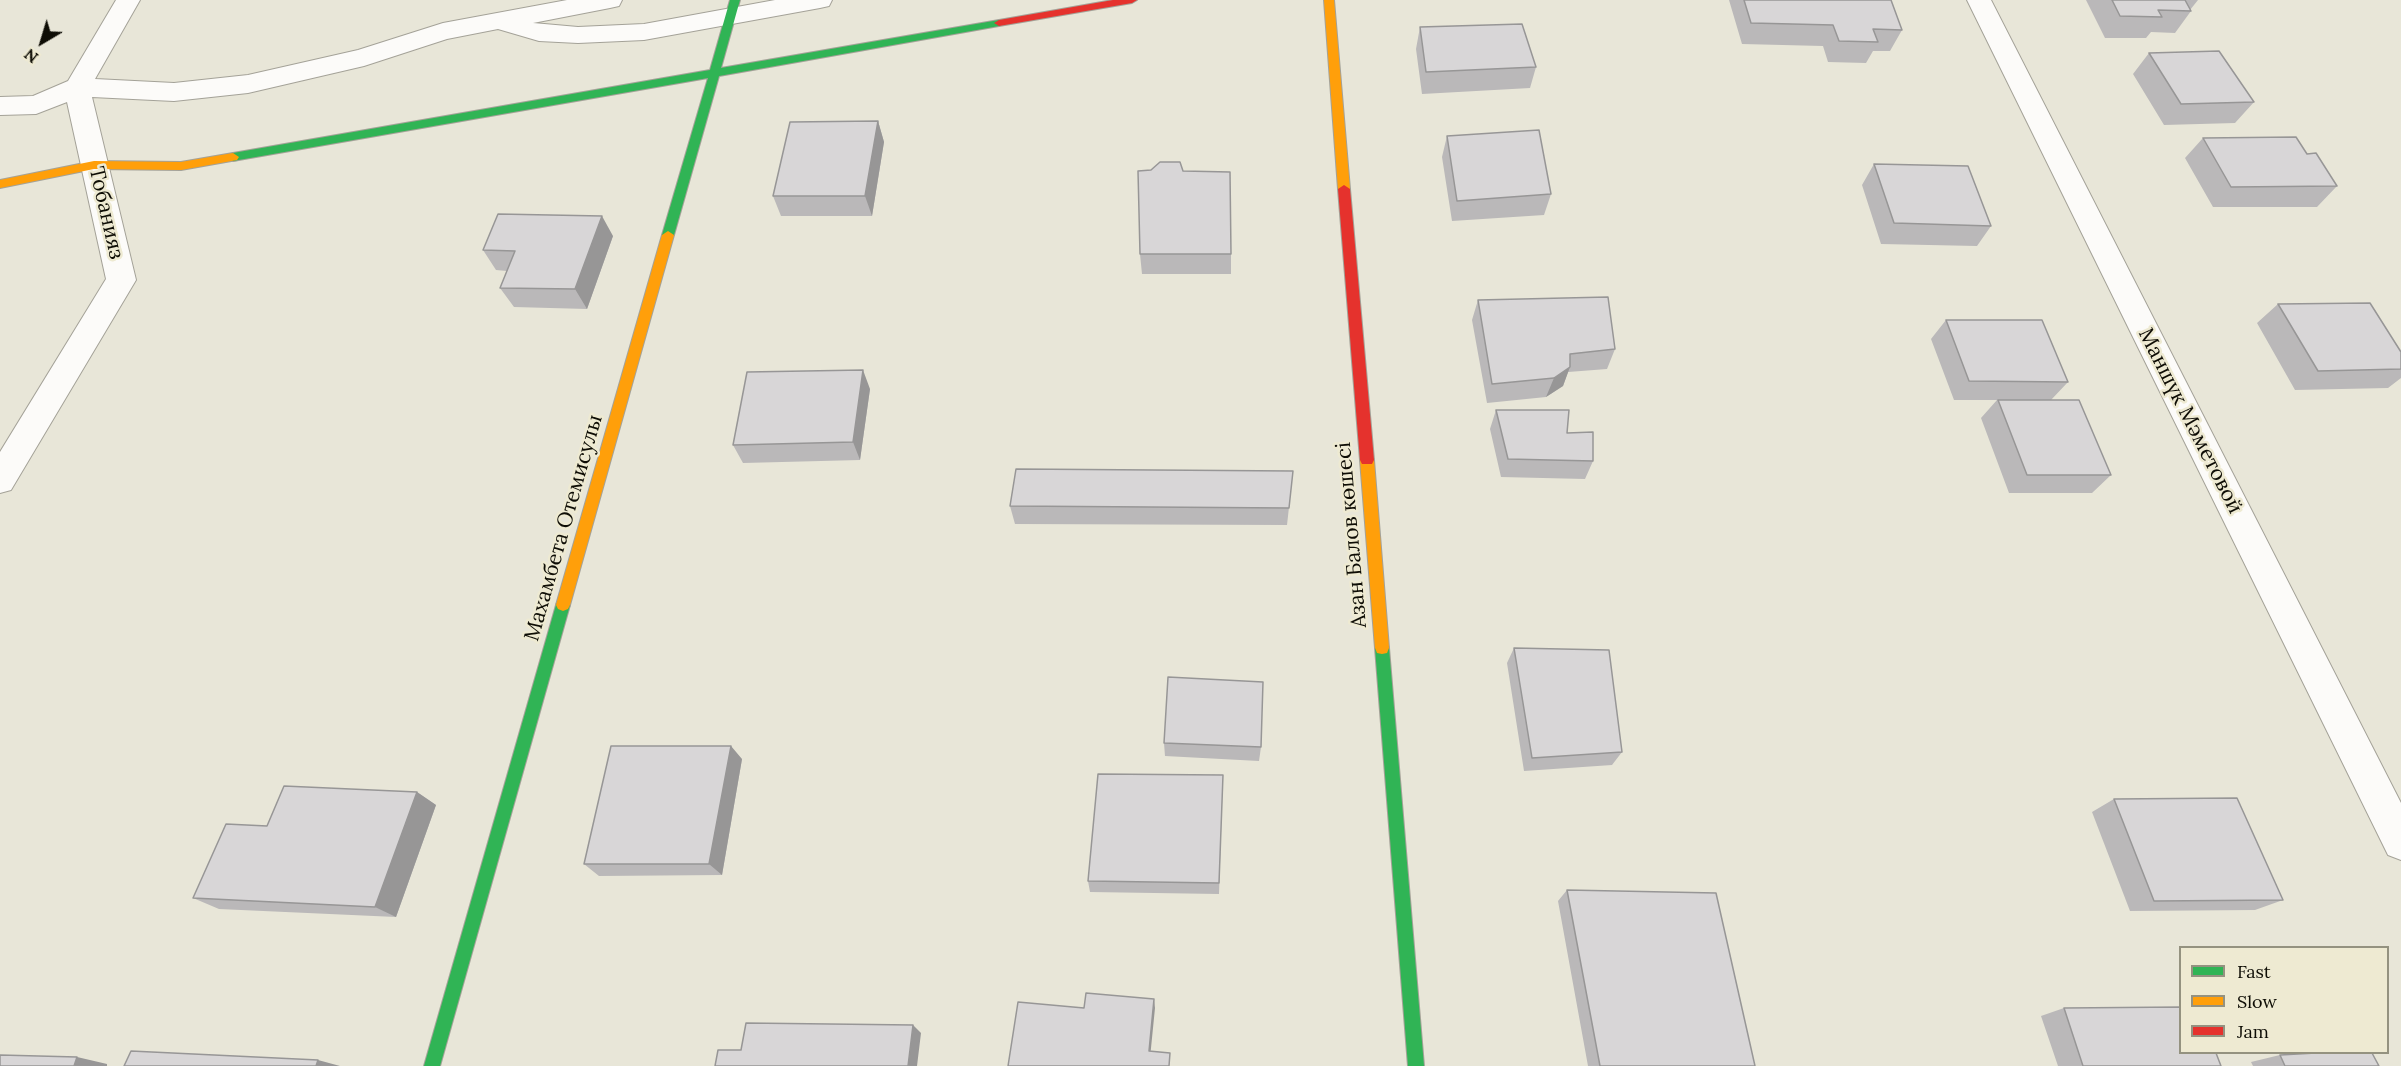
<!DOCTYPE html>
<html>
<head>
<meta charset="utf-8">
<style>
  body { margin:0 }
  #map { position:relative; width:2401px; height:1066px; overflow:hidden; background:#e8e6d8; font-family:Lora,serif }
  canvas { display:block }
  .legend { position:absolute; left:2179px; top:946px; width:210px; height:108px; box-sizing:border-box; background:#eeead2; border:2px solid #949280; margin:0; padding:8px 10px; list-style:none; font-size:18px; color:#0e0d05 }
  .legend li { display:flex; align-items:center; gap:12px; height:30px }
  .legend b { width:30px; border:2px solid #949280 }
  .north { position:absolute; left:12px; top:12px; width:60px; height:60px; -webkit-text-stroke:4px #eeead2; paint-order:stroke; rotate:218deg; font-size:16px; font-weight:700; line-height:24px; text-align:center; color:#0e0d05 }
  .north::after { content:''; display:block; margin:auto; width:21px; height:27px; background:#0e0d05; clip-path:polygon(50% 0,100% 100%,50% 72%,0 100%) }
</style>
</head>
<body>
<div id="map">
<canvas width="2401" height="1066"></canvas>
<ul class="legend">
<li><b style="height:8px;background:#30b455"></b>Fast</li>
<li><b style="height:8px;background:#ff9f0a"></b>Slow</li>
<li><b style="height:8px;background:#e5322d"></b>Jam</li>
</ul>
<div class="north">N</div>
</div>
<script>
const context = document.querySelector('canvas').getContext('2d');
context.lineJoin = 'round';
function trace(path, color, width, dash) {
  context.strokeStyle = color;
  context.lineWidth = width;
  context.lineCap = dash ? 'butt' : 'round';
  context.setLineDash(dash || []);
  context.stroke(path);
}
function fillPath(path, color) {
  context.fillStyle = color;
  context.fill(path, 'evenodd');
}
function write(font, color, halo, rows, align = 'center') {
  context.font = font + ' Lora,serif';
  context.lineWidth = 5;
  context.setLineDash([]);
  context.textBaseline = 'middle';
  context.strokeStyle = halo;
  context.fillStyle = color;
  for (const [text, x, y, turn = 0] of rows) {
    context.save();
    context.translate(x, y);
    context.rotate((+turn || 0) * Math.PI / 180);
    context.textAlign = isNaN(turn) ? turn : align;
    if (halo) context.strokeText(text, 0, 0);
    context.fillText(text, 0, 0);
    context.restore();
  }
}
const street = new Path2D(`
  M116,0H140L95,79L174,83L248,75L358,50L443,23L567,0H622L619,6L610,8L533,23L578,27L644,24L775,0H832L829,6L820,8L644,40L578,43L539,41L498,29L447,39L364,66L248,93L174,101L92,97L136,280L11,490L0,493V452L106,279L67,102L36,114L0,115V97L33,96L68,81Z
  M1967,0H1991L2401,803V860L2388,855Z`);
const fast = new Path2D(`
  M730,0H740L721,68L999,20L1004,23L999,26L719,76L674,235L668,239L662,235L708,78L233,161L227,157L233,153L710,70Z
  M563,599L568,601L570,605L440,1066H424L556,605L558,601Z
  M1382,642L1387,643L1389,648L1424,1066H1408L1375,648L1377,643Z`);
const slow = new Path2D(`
  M1324,0H1334L1350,189L1344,193L1338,189Z
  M233,153L239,157L237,160L181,170L94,169L0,188V180L94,161L181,162Z
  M668,231L674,235L570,605L568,609L563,611L558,609L556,605L662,235Z
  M1367,455L1372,456L1374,460L1389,648L1387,653L1382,654L1377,653L1375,648L1360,460L1362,456Z`);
const jam = new Path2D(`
  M1113,0H1137L1132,3L999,26L994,23L999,20Z
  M1344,185L1350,189L1374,460L1372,464H1362L1360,460L1338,189Z`);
trace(street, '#a4a298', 2);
trace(fast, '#a4a298', 2);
trace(slow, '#a4a298', 2);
trace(jam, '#a4a298', 2);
fillPath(street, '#fcfbf9');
fillPath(fast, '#30b455');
fillPath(slow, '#ff9f0a');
fillPath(jam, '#e5322d');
fillPath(new Path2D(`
  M1729,0H1891L1902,30L1890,51H1873L1866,63L1828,62L1823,46L1742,44Z
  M2086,0H2198L2190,10L2191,11L2175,33L2151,32L2146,38H2105Z
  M1420,27L1536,67L1530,88L1422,94L1416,49Z
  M2149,53L2254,102L2235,123L2164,125L2133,74Z
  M878,121L884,142L872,216H781L773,196Z
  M1447,136L1551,194L1544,215L1452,221L1442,157Z
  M2203,138L2307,154L2337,186L2317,207H2213L2185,158Z
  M1874,164L1991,226L1977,246L1881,244L1862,185Z
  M1183,171L1231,254V274H1142L1140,254Z
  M613,236L587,309L514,307L500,288L507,271L496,270L483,250Z
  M1478,300L1615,349L1607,369L1568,372L1563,386L1546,397L1487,403L1472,320Z
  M2278,304L2401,352V378L2388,388L2295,390L2257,323Z
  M1946,320L2068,382L2051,400L2111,475L2092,493H2009L1981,418L1997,400H1954L1931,339Z
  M870,389L860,460L743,463L733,445Z
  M1496,410L1567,433L1593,461L1585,479L1501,477L1490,429Z
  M1293,471L1287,525L1015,524L1010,506Z
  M1514,648L1622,752L1612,765L1524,771L1507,663Z
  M1164,743L1261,747L1259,761L1165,756Z
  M742,759L722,875L599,876L584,864Z
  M1223,775L1219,894L1090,892L1088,881Z
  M417,792L436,805L396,917L219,909L193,898L267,826Z
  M2114,799L2283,900L2255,910L2130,911L2092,812Z
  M1567,890L1755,1066H1588L1558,901Z
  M2064,1008L2221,1066H2058L2041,1016Z
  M2280,1055L2379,1066H2253L2251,1062Z`), '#bab8b9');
fillPath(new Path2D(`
  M878,121L884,142L872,216L865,196Z
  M602,216L613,236L587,309L575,289Z
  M1570,367L1563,386L1546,397L1554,378Z
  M863,370L870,389L860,460L853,442Z
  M731,746L742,759L722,875L709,864Z
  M417,792L436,805L396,917L375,907Z
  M1154,999L1155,1008L1150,1058L1149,1051Z
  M913,1025L921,1033L917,1066H908Z
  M77,1057L107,1064V1066H74Z
  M318,1060L340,1066H316Z`), '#979696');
const building = new Path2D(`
  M1744,0H1891L1902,30L1873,29L1878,42L1839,41L1833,25L1751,23Z
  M2112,0H2185L2191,11L2158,10L2162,17L2120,16Z
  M1522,24L1536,67L1426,72L1420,27Z
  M2219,51L2254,102L2181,104L2149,53Z
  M878,121L865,196H773L790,122Z
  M1539,130L1551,194L1457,201L1447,136Z
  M2296,137L2307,154L2316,153L2337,186L2231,187L2203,138Z
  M1160,162H1180L1183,171L1230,172L1231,254H1140L1138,171L1151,170Z
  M1874,164L1968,166L1991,226L1894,223Z
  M498,214L602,216L575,289L500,288L515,251L483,250Z
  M1608,297L1615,349L1570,354V367L1554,378L1492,384L1478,300Z
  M2370,303L2401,352V369L2318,371L2278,304Z
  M1946,320H2042L2068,382L1969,381Z
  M863,370L853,442L733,445L747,372Z
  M1998,400H2079L2111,475H2027Z
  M1496,410H1569L1567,433L1593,432V461L1508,459Z
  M1016,469L1293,471L1289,508L1010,506Z
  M1514,648L1609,650L1622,752L1532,758Z
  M1168,677L1263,682L1261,747L1164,743Z
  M611,746H731L709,864H584Z
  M1098,774L1223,775L1219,883L1088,881Z
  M284,786L417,792L375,907L193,898L226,824L267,826Z
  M2237,798L2283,900L2154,901L2114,799Z
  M1567,890L1716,893L1755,1066H1600Z
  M1086,993L1154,999L1149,1051L1170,1053L1169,1066H1008L1018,1002L1084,1008Z
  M2181,1007V1053H2216L2221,1066H2083L2064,1008Z
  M746,1023L913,1025L908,1066H715L718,1050H741Z
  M131,1051L318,1060L316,1066H124Z
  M2316,1053H2372L2379,1066H2285L2280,1055Z
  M0,1055L77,1057L74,1066H0Z`);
fillPath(building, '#d8d6d7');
trace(building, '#979696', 1.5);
write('21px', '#0e0d05', '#eeead2', [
  ["Тобанияз",106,213,77],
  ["Маншүк Мәметовой",2190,421,63],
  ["Махамбета Отемисулы",564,528,-74],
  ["Азан Балов көшесі",1352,535,-95]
]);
</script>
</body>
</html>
